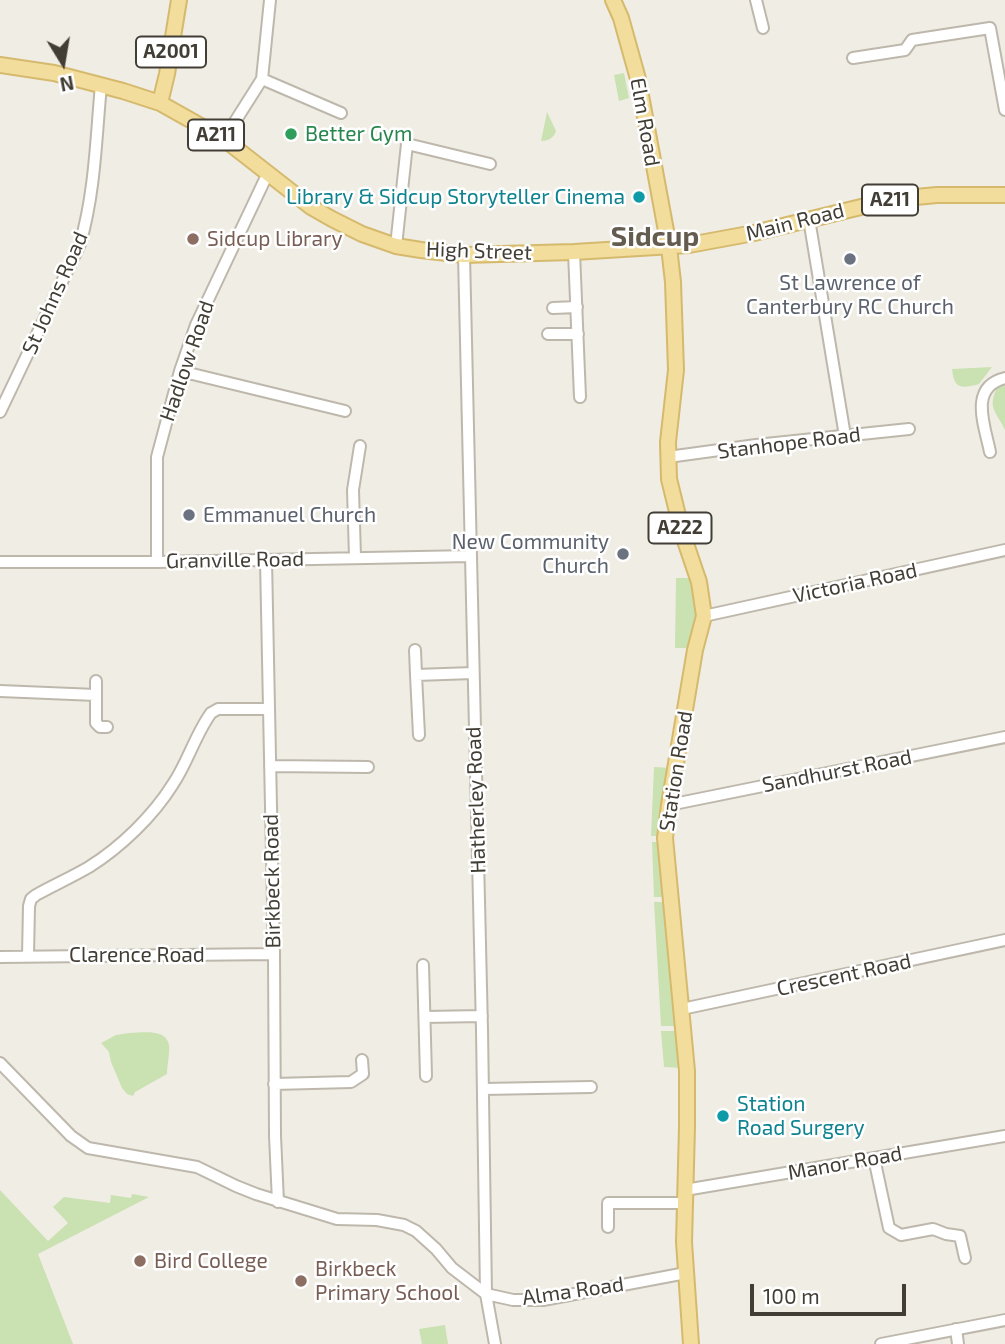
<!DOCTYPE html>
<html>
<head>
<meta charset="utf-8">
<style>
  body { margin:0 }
  #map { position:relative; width:1005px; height:1344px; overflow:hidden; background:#f0ede5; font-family:"Exo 2",sans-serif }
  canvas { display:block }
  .north { position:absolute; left:28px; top:28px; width:70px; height:70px; -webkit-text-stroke:5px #fff; paint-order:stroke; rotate:169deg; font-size:19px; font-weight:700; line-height:28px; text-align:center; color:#423e36 }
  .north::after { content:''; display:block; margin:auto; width:24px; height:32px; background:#423e36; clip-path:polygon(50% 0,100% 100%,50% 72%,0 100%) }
  .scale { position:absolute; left:750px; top:1284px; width:156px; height:32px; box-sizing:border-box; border:4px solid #423e36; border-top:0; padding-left:9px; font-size:21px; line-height:24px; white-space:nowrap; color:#423e36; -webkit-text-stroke:5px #fff; paint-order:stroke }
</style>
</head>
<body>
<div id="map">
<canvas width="1005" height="1344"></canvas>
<div class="north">N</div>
<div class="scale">100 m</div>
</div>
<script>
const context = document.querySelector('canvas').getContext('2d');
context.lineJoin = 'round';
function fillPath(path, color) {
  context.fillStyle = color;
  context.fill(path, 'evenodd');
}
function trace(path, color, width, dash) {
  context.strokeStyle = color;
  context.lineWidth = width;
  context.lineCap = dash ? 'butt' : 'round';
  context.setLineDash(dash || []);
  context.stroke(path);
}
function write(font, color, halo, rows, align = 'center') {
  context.font = font + ' "Exo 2",sans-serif';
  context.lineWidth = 5;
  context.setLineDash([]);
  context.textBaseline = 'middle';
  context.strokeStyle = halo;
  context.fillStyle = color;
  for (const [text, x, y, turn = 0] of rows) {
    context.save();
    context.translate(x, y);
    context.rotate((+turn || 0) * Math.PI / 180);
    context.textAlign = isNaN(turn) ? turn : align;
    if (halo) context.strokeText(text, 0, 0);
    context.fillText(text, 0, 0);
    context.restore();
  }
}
fillPath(new Path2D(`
  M624,73L629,98L619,101L614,75Z
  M547,112L556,131C554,138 548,141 541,141Z
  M992,367L979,384C961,389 954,389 952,369Z
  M1005,384V430C997,412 986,408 998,386Z
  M676,578H692L696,622L691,648H675Z
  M654,767L671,768L658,836H651Z
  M652,842H659L664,897H654Z
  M654,902H665L678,1026H661Z
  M661,1031H678L681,1068L664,1067Z
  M129,1033C141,1033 166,1028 169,1045C170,1054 167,1065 167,1074L135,1092L133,1096L127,1094L122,1088L111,1062L109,1052L101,1043L116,1035Z
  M0,1190L48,1241L68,1223L53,1207L64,1197L110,1203L111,1195L131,1198L132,1194L149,1197L38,1254L73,1344H0Z
  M445,1325L448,1344H422L419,1329Z`), '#cae1b2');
const minor = new Path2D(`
  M756,0L763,28
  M853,58L905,50L912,40L990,28L1005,110
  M262,79L341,113
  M224,139L262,79L270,0
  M809,219L845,436
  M396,246L407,144L490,164
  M574,252L580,397
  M464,255L482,1030L486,1294L495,1344
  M553,308L577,307
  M548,334H578
  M180,371L345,411
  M0,412L80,244C95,193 96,138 101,85
  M990,452C985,426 968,387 1005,378
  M668,457L756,445L909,429
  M355,557L353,490L360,446
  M266,560L274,954L275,1136L278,1202
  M0,562H157L471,556
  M157,562V457L180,371L196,325L268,173
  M704,616L1005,550
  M415,650L416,675
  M96,681V723L100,727H107
  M0,691L96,695
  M419,735L416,675L473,673
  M270,766L368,767
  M669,805L1005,737
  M28,956L29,906L31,899L36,895C54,885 72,877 89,867C121,847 153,816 173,784C188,762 195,735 211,713L218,709H269
  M0,957L274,954
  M423,965L426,1076
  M682,1009L1005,940
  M425,1017L482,1016
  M0,1063L71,1136L88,1148L197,1167L236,1186L256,1194L337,1219L377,1220L404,1225L416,1231L436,1249L452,1268L486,1294L513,1300H543L686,1273
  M274,1084L351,1082L363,1074L362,1060
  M484,1089L591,1087
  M874,1158L889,1228L901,1235L933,1229L946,1234L960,1236L965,1258
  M685,1190L1005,1136
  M608,1227V1203H685
  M956,1329L958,1344
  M881,1344L1005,1320`);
const major = new Path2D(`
  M613,0L621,18L638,79L669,247L673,282L676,370L668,442L669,479L682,532L699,582L704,616L695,650L669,805L665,838L687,1071V1127L684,1242L691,1344
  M0,65L54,73L123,91L160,103L224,139L311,207L332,219L362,234L396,246L421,250L464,255L574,252L689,245L754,233L894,199L937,195H1005
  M160,103L167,74L179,0`);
trace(minor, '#beb8ac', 14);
trace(major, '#d5ba6e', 18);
trace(minor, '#fff', 10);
trace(major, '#f2dd9c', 14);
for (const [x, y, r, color] of [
  [291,134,7,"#2e9e5b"],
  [639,197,7,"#0f9aa8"],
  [193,239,7,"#8d6e63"],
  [850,259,7,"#6b7280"],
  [189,515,7,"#6b7280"],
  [623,554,7,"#6b7280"],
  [723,1116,7,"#0f9aa8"],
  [140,1261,7,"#8d6e63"],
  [301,1281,7,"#8d6e63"]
]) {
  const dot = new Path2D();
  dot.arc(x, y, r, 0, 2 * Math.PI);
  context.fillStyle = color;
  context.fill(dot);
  trace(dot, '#fff', 2.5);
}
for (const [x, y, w] of [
  [171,52,70],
  [216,135,56],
  [890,200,56],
  [680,528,63]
]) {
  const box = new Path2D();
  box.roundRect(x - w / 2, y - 15.5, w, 31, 5);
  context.fillStyle = '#fff';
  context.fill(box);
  trace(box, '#423e36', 2);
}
write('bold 19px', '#423e36', null, [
  ["A2001",171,52],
  ["A211",216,135],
  ["A211",890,200],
  ["A222",680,528]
]);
write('21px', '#423e36', '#fff', [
  ["Elm Road",645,122,80],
  ["Main Road",795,222,-14],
  ["High Street",479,251,2],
  ["St Johns Road",55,293,-66],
  ["Hadlow Road",187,361,-71],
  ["Stanhope Road",789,443,-7],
  ["Granville Road",235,560,-1],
  ["Victoria Road",855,583,-12],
  ["Station Road",676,771,-81],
  ["Sandhurst Road",837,771,-11],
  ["Hatherley Road",476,800,-92],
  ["Birkbeck Road",272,881,-91],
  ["Clarence Road",137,955],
  ["Crescent Road",844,975,-12],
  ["Manor Road",845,1163,-10],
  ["Alma Road",573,1291,-8]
]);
write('21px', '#27864d', '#fff', [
  ["Better Gym",305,134]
], 'left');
write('21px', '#0d838f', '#fff', [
  ["Library & Sidcup Storyteller Cinema",625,197],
  ["Station",737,1104,"left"],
  ["Road Surgery",737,1128,"left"]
], 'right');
write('21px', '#785e54', '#fff', [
  ["Sidcup Library",207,239],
  ["Bird College",154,1261],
  ["Birkbeck",315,1269],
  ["Primary School",315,1293]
], 'left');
write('21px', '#5b616d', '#fff', [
  ["St Lawrence of",850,283],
  ["Canterbury RC Church",850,307],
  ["Emmanuel Church",203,515,"left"],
  ["New Community",609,542,"right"],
  ["Church",609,566,"right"]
]);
write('bold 28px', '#645c4e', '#fff', [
  ["Sidcup",655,237]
]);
</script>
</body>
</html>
